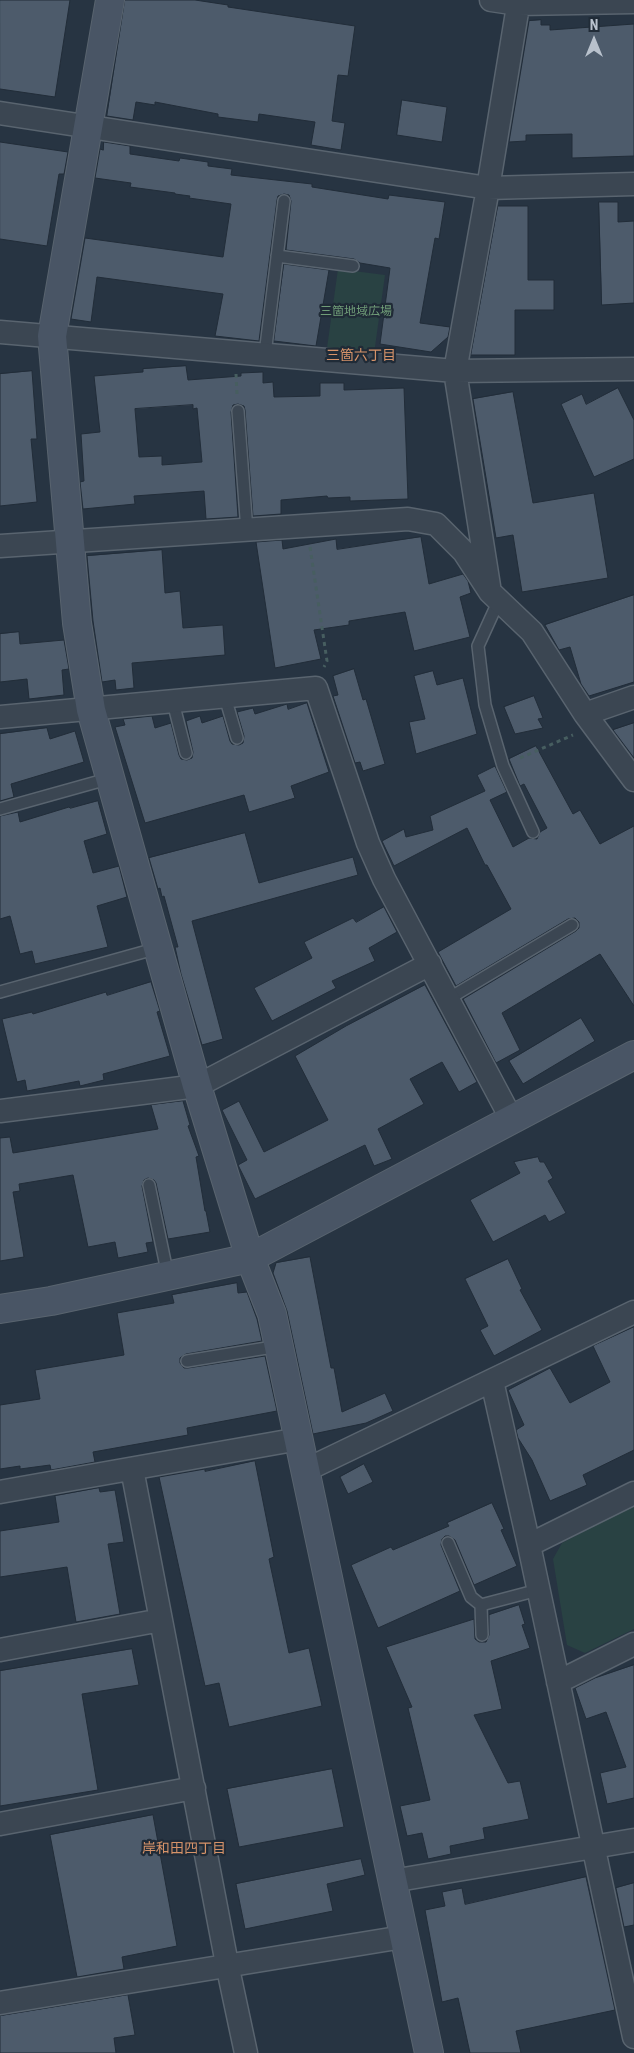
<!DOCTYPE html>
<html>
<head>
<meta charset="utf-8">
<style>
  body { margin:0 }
  #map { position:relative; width:634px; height:2053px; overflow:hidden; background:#273442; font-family:"Roboto Condensed",sans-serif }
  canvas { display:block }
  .north { position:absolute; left:569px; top:15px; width:50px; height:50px; -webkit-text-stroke:4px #202b37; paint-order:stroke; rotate:0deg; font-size:14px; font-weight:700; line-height:20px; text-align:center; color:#b8c1cc }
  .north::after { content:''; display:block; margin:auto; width:18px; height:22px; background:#b8c1cc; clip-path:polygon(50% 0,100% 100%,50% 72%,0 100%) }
</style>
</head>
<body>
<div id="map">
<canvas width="634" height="2053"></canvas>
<div class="north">N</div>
</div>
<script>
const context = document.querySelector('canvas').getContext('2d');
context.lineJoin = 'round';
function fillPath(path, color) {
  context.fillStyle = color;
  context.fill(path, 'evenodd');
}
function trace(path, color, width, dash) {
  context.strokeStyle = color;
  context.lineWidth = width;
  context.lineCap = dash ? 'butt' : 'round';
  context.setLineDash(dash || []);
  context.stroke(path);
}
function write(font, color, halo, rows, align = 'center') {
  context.font = font + ' "Roboto Condensed","Noto Sans JP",sans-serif';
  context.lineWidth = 4.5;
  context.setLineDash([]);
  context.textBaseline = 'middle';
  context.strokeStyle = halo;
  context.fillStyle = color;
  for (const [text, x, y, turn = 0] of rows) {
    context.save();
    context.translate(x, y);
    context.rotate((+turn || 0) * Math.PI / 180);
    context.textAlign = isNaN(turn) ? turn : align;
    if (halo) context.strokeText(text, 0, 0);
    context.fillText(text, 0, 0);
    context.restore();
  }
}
fillPath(new Path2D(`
  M338,269L385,275L374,354L327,348Z
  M634,1505V1629L585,1653L567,1645L553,1559L562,1543Z`), '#294243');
const building = new Path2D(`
  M0,0H70L55,97L0,89Z
  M125,0H195L228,5V7L355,26L348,76L338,75L332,121L345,123L341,150L311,145L315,122L259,114L258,122L218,117V114L155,102V105L136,102L133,120L107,116Z
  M541,20V25H550V30L634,24V156L572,158V134L526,135V141L509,142L529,21Z
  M402,100L447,107L442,142L397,135Z
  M0,142L68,152L64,174H59L47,246L0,239Z
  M104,142L130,146V154L179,161L180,158L208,162V166L232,169L231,175L312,184V187L388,199L389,195L445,202L439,239L435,238L420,323L450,327L448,337L431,352L380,344L390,268L360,263L354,259L286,250L291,201L289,195L284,194L278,196L277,200L259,341L215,336L223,294L97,277L91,322L71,319L85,238L223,257L231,204L189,198L190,196L175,194V193L130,187L131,183L95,178L100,149L103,150Z
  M599,202H618V222L634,221V303L602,305Z
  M498,206H528V280H554V310H515V355H471Z
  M284,264L329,270L316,346L274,341Z
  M186,366L188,380L241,376V373L263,372V383L273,382L274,397L320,396V383H344V390L404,388L408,499L350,501V497L328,498L327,496L281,500V514L253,516L245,410L244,406L238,404L233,405L231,412L238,517L206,519L204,491L134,496L135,504L83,509L80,482L84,481L81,434L100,432L94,376L143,372V369ZM193,405V409L197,408L202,462L162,465V456L139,457L135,409Z
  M32,371L37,439H31L37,502L0,506V374Z
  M618,388L634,420V459L594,477L561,404L582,394L586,404Z
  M513,392L533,503L594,493L608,578L522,592L513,535L496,538L473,399Z
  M421,537L429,584L463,574L468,581L471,593L460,597L470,637L414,651L405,612L349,621V625L314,630L321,659L275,668L256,542L282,540L283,549L336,539L337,549Z
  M162,550L165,593L180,591L183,628L223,625L225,655L132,663L134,688L116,690L115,680L102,682L93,621L87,556Z
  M634,595V682L589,696L581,684L570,647L559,650L545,625Z
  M19,632L20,644L64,640L69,669L62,670L64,695L29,699L27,679L0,682V634Z
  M354,669L363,700L366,699L385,764L363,771L360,762L355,763L333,696L338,695L333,676Z
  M433,671L437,685L463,678L477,734L416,754L409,722L425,719L414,676Z
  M534,696L543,718L538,719L543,728L515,734L504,707Z
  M307,703L329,772L291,786L295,798L249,812L244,795L145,823L115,727L125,725L123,719L152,716L155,728L171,723L179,755L181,759L187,760L192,758L193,752L186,721L200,716L202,723L223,716L230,741L232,744L239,745L243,743L244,736L237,712L253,708L255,714L287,704L288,709Z
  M634,723V758L613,730Z
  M47,728L50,739L75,731L84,762L11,784L14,797L0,801V734Z
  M536,746L573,814L580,810L600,844L634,826V1006L600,954L502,1013L520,1050L496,1063L463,999L576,931L579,928V922L575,918L568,919L456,986L438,952L511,909L487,865H485L467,828L394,866L382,841L404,829L406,837L433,830L430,816L485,791L477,775L495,766L507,792L490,800L513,847L529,838L537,839L540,832L547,828L524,784L520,786L509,759Z
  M98,801L107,834L84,841L93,873L119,866L127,897L97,906L108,947L35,964L32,951L20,954L10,916L0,919V816L18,812L20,822L69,807L70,808Z
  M245,833L259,883L353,857L358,875L192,921L223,1039L202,1045L181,974L175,947H178L164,896L162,897L160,888L158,889L149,858Z
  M384,907L397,932L369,948L375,961L332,981L336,988L272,1021L254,988L312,958L304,942L353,918L356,922Z
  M151,982L160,1011L157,1012L170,1056L103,1074L104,1080L80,1086L79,1081L27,1091L25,1080L17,1082L2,1019L32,1012L33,1014L106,992L107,995Z
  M425,985L477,1082L459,1092L442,1062L410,1079L424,1104L378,1129L392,1159L374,1166L365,1145L255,1199L238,1165L247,1160L222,1110L239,1101L264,1152L328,1120L295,1056L346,1026Z
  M581,1018L595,1041L523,1084L509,1061Z
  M183,1101L190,1125L188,1126L199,1156L196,1157L205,1211H206L210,1232L168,1239L156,1183L154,1180L148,1178L144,1180L142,1186L153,1242L146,1243L148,1252L118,1258L115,1242L88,1247L73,1175L19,1184L20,1191L13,1192L24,1257L0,1261V1138L10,1137L13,1153L158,1129L151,1105Z
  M538,1157L540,1162H544L553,1178L548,1181L566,1213L549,1222L545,1215L493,1242L470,1200L520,1173L514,1162Z
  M310,1257L331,1368H334L342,1412L385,1393L393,1411L366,1423L313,1434L287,1311L273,1273L276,1263Z
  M508,1259L522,1289L520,1290L542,1330L494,1356L480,1330L488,1326L465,1279Z
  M237,1283L238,1293L247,1292L257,1319L262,1341L186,1354L180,1358V1363L184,1368H188L265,1356L277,1411L187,1428L188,1435L93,1452L95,1462L51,1470L50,1465L20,1469V1466L0,1469V1405L40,1399L35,1370L124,1355L117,1313L174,1303L172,1295Z
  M634,1327V1450L583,1475L587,1485L550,1501L532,1460L518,1438L516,1430L524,1425L508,1390L550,1368L570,1403L610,1382L593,1346Z
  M255,1461L274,1557L269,1559L289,1653L309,1648L322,1706L229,1727L219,1683L205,1686L159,1477L205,1469V1471Z
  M364,1464L373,1482L348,1494L340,1477Z
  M99,1488L100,1492L115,1490L124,1542L108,1544L120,1614L76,1622L67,1567L0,1577V1531L59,1522L55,1496Z
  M492,1503L504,1529L501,1530L517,1566L474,1585L455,1540L449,1536H445L442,1539L441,1545L460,1591L378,1628L351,1565L391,1547L393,1550L449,1526L447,1523Z
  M519,1605L525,1624L522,1625L530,1648L491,1661L502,1709L474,1715L508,1783L520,1781L529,1819L483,1828L485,1839L450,1846L451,1854L428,1859L422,1833L407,1836L400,1806L430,1800L408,1708L412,1707L386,1647L474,1619L475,1639L479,1642H486L489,1635V1615Z
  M132,1649L139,1685L82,1694L98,1790L0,1806V1671Z
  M634,1665V1798L607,1804L600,1773L626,1767L606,1712L586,1719L575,1688L595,1678Z
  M332,1769L344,1827L239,1847L227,1789Z
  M153,1815L177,1946L122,1957L124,1969L77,1977L50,1835Z
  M361,1859L365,1875L327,1884L333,1911L245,1929L236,1884Z
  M586,1877L615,2010L516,2031L521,2053H470L458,1998L442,2002L425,1910L445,1906L442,1892L462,1888L465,1904Z
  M634,1883V1925L624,1927L616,1888Z
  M128,1995L135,2035L114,2038L116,2053H0V2016Z`);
fillPath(building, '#4d5b6b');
trace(building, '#222d39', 1);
const lane = new Path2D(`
  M277,256L353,266
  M265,354L284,201
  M238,411L247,531
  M499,600L478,646L485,705L503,766L533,832
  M225,697L237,738
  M173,702L186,753
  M0,809L111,778
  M0,992L158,948
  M448,999L572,925
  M149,1185L168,1276
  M187,1361L279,1346
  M448,1543L471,1597L481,1605L538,1590
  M481,1605L482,1635`);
const street = new Path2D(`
  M491,0L518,4L634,2
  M0,113L488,188L634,184
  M0,332L455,371L634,369
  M0,546L408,519L436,524L464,552L490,592L532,632L585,714L634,780
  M489,586L455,371L488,188L519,0
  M585,714L634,697
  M0,717L316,688L368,843L384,879L512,1120
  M0,1111L197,1086L430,964
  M492,1381L529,1545L634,2037
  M132,1469L227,1964L246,2053
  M304,1471L634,1312
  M0,1492L299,1439
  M529,1545L634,1493
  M0,1650L161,1620
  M558,1682L634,1644
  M0,1824L194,1788
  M392,1881L634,1840
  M0,2003L403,1937`);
const secondary = new Path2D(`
  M110,0L52,336L77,623L91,710L158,948L197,1086L250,1258L272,1314L429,2053
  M0,1309L51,1301L250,1258L634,1055`);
trace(lane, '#59646f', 14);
trace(street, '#59646f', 25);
trace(secondary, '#59646f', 30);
trace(new Path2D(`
  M236,374L237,395
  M310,547L327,661L324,667
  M520,758L573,735`), '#475e60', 3, [4, 4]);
trace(lane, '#3b4652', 11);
trace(street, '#3b4652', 22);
trace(secondary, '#495565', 28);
write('12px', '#709d78', '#202b37', [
  ["三箇地域広場",356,312]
]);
write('14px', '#d69369', '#202b37', [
  ["三箇六丁目",361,356],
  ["岸和田四丁目",184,1849]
]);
</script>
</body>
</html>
